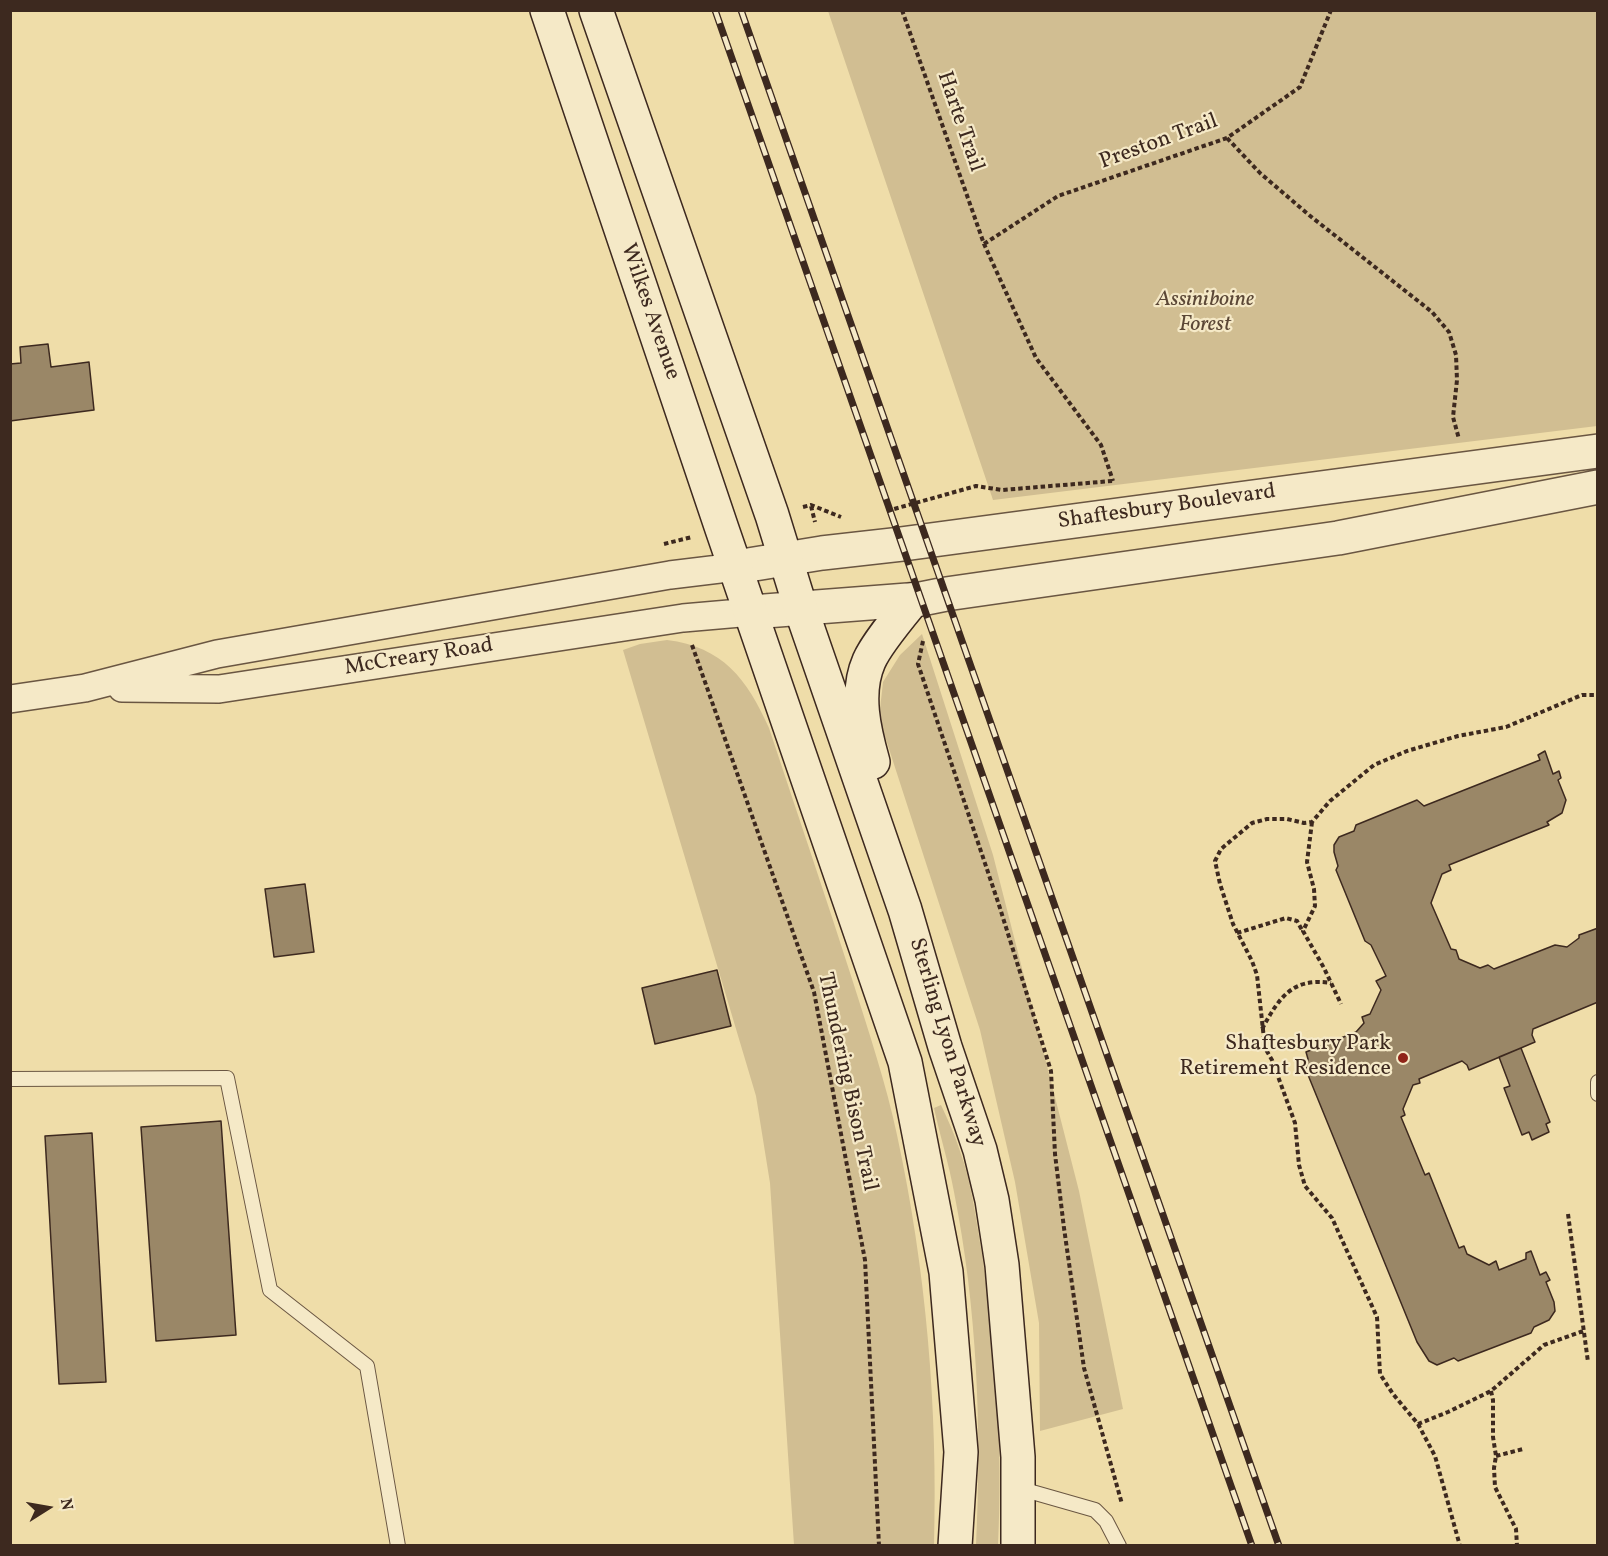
<!DOCTYPE html>
<html>
<head>
<meta charset="utf-8">
<style>
  body { margin:0 }
  #map { position:relative; width:1608px; height:1556px; overflow:hidden; background:#efdda9; font-family:Vollkorn,serif }
  canvas { display:block }
  .frame { position:absolute; inset:0; border:12px solid #3d291f; pointer-events:none }
  .north { position:absolute; left:18px; top:1478px; width:60px; height:60px; -webkit-text-stroke:4px #f5e9c7; paint-order:stroke; rotate:79deg; font-size:16px; font-weight:700; line-height:24px; text-align:center; color:#3d291f }
  .north::after { content:''; display:block; margin:auto; width:21px; height:27px; background:#3d291f; clip-path:polygon(50% 0,100% 100%,50% 72%,0 100%) }
</style>
</head>
<body>
<div id="map">
<canvas width="1608" height="1556"></canvas>
<div class="frame"></div>
<div class="north">N</div>
</div>
<script>
const context = document.querySelector('canvas').getContext('2d');
context.lineJoin = 'round';
function fillPath(path, color) {
  context.fillStyle = color;
  context.fill(path, 'evenodd');
}
function trace(path, color, width, dash) {
  context.strokeStyle = color;
  context.lineWidth = width;
  context.lineCap = dash ? 'butt' : 'round';
  context.setLineDash(dash || []);
  context.stroke(path);
}
function write(font, color, halo, rows, align = 'center') {
  context.font = font + ' Vollkorn,serif';
  context.lineWidth = 4.5;
  context.setLineDash([]);
  context.textBaseline = 'middle';
  context.strokeStyle = halo;
  context.fillStyle = color;
  for (const [text, x, y, turn = 0] of rows) {
    context.save();
    context.translate(x, y);
    context.rotate((+turn || 0) * Math.PI / 180);
    context.textAlign = isNaN(turn) ? turn : align;
    if (halo) context.strokeText(text, 0, 0);
    context.fillText(text, 0, 0);
    context.restore();
  }
}
fillPath(new Path2D(`
  M828,11H1597V426L993,500Z
  M922,634L993,855L1079,1191L1123,1409L1040,1431L1039,1323L1015,1182L980,1030L879,718L883,682L900,655Z
  M667,640C723,647 747,679 769,728C797,813 826,897 853,982C869,1033 886,1083 897,1135C926,1269 938,1408 934,1545H794L770,1183L756,1096L623,650L640,644Z
  M941,1105C948,1120 955,1135 960,1151C972,1184 976,1220 982,1254C996,1350 1003,1449 998,1545H976C982,1428 977,1307 954,1192C949,1164 940,1136 934,1108Z`), '#d1be92');
const building = new Path2D(`
  M48,344L51,367L89,362L94,410L10,421V364L21,363L20,347Z
  M1545,751L1553,774L1559,771L1561,778L1558,780L1566,800L1562,813L1547,822L1549,825L1449,865L1451,870L1442,874L1431,903L1451,949L1456,950L1459,959L1480,968L1488,965L1494,969L1555,945L1567,947L1579,938V935L1598,928V1002L1533,1029L1532,1035L1535,1042L1469,1070L1467,1065L1462,1061L1419,1079L1420,1083L1413,1085L1403,1109L1405,1115L1401,1117L1425,1175L1429,1173L1459,1248L1464,1246L1467,1254L1489,1265L1496,1261L1499,1270L1526,1259V1253L1531,1251L1540,1275L1546,1272L1550,1280L1546,1282L1554,1302L1555,1311L1549,1320L1534,1327L1531,1333L1458,1361L1454,1358L1437,1365L1429,1361L1417,1342L1306,1070L1308,1059L1306,1052L1356,1032L1364,1023L1362,1017L1370,1014L1381,990L1376,981L1386,976L1371,945L1365,941L1336,870L1338,866L1334,852V845L1339,837L1354,831L1356,825L1417,800L1424,806L1540,760L1538,755Z
  M305,884L314,952L274,957L265,889Z
  M717,970L731,1026L655,1044L642,988Z
  M1521,1048L1550,1122L1546,1124L1549,1132L1532,1140L1529,1132L1522,1135L1504,1088L1510,1086L1499,1057Z
  M221,1121L236,1335L156,1341L141,1127Z
  M92,1133L106,1382L59,1384L45,1136Z`);
fillPath(building, '#9a8767');
trace(building, '#3d291f', 1.5);
const service = new Path2D(`
  M10,1079L227,1078L270,1290L367,1366L398,1546
  M1598,1082V1094
  M1018,1488L1095,1510L1106,1521L1119,1546`);
const minor = new Path2D(`
  M122,688L219,689L683,618L752,612
  M10,699L85,688L217,654L670,575L736,567`);
const tertiary = new Path2D(`
  M736,567L822,553L902,544L1598,451
  M752,612L921,599L946,594L1338,538L1598,487`);
const secondary = new Path2D(`
  M547,10L722,529L905,1062L946,1272L961,1452L955,1546
  M596,10L772,515L801,609L905,910L945,1047L980,1150L992,1200L1002,1265L1018,1457V1546
  M873,762C864,730 855,693 869,661C877,643 900,616 913,600`);
trace(service, '#6a5642', 16);
trace(minor, '#6a5642', 30);
trace(tertiary, '#6a5642', 36);
trace(secondary, '#3d291f', 36);
trace(new Path2D(`
  M902,10L984,244L1036,358L1101,445L1113,481
  M1227,138L1260,173L1309,215L1432,312L1449,332L1456,355L1457,380L1453,417L1459,439
  M984,244L1058,196L1227,138L1300,87L1331,10
  M811,506L815,522
  M803,507L811,505L841,517
  M887,511L976,486L1002,490L1112,481
  M664,544L692,537
  M923,641L918,664L999,905L1051,1071L1055,1154L1064,1228L1084,1368L1122,1504
  M692,645L814,992L865,1260L879,1546
  M1312,822L1307,862L1314,889L1315,906L1303,931L1324,968L1341,1004
  M1237,933L1286,918L1297,921L1302,930
  M1262,1029C1279,998 1292,977 1331,983
  M1568,1214L1588,1362
  M1583,1331L1544,1345L1491,1391L1448,1412L1418,1424L1393,1394L1380,1374L1377,1317L1332,1218L1305,1186L1299,1165L1295,1123L1272,1060L1265,1048L1257,975L1252,961L1233,924L1220,884L1215,861L1221,849L1252,823L1267,819H1287L1304,823L1312,822L1330,801L1374,765L1407,751L1458,736L1506,727L1582,695H1598
  M1491,1391L1493,1400V1437L1496,1456L1494,1468L1495,1487L1516,1529L1517,1546
  M1418,1424L1435,1456L1460,1546
  M1496,1456L1523,1449`), '#3d291f', 4, [4.5, 3]);
trace(service, '#f5e9c7', 14);
trace(minor, '#f5e9c7', 27);
trace(tertiary, '#f5e9c7', 33);
trace(secondary, '#f5e9c7', 33);
const rail = new Path2D(`
  M715,10L1252,1546
  M741,10L1279,1546`);
trace(rail, '#3d291f', 7);
trace(rail, '#f5e9c7', 4.5, [14]);
for (const [x, y, r, color] of [
  [1403,1058,6,"#8f2418"]
]) {
  const dot = new Path2D();
  dot.arc(x, y, r, 0, 2 * Math.PI);
  context.fillStyle = color;
  context.fill(dot);
  trace(dot, '#f5e9c7', 2);
}
write('22px', '#3d291f', '#f5e9c7', [
  ["Harte Trail",959,122,71],
  ["Preston Trail",1159,143,-20],
  ["Wilkes Avenue",649,312,71],
  ["Shaftesbury Boulevard",1167,508,-8],
  ["McCreary Road",419,658,-9],
  ["Sterling Lyon Parkway",946,1043,73],
  ["Thundering Bison Trail",846,1082,78]
]);
write('italic 22px', '#5b4736', '#f5e9c7', [
  ["Assiniboine",1205,301],
  ["Forest",1205,326]
]);
write('22px', '#3d291f', '#f5e9c7', [
  ["Shaftesbury Park",1391,1045],
  ["Retirement Residence",1391,1070]
], 'right');
</script>
</body>
</html>
